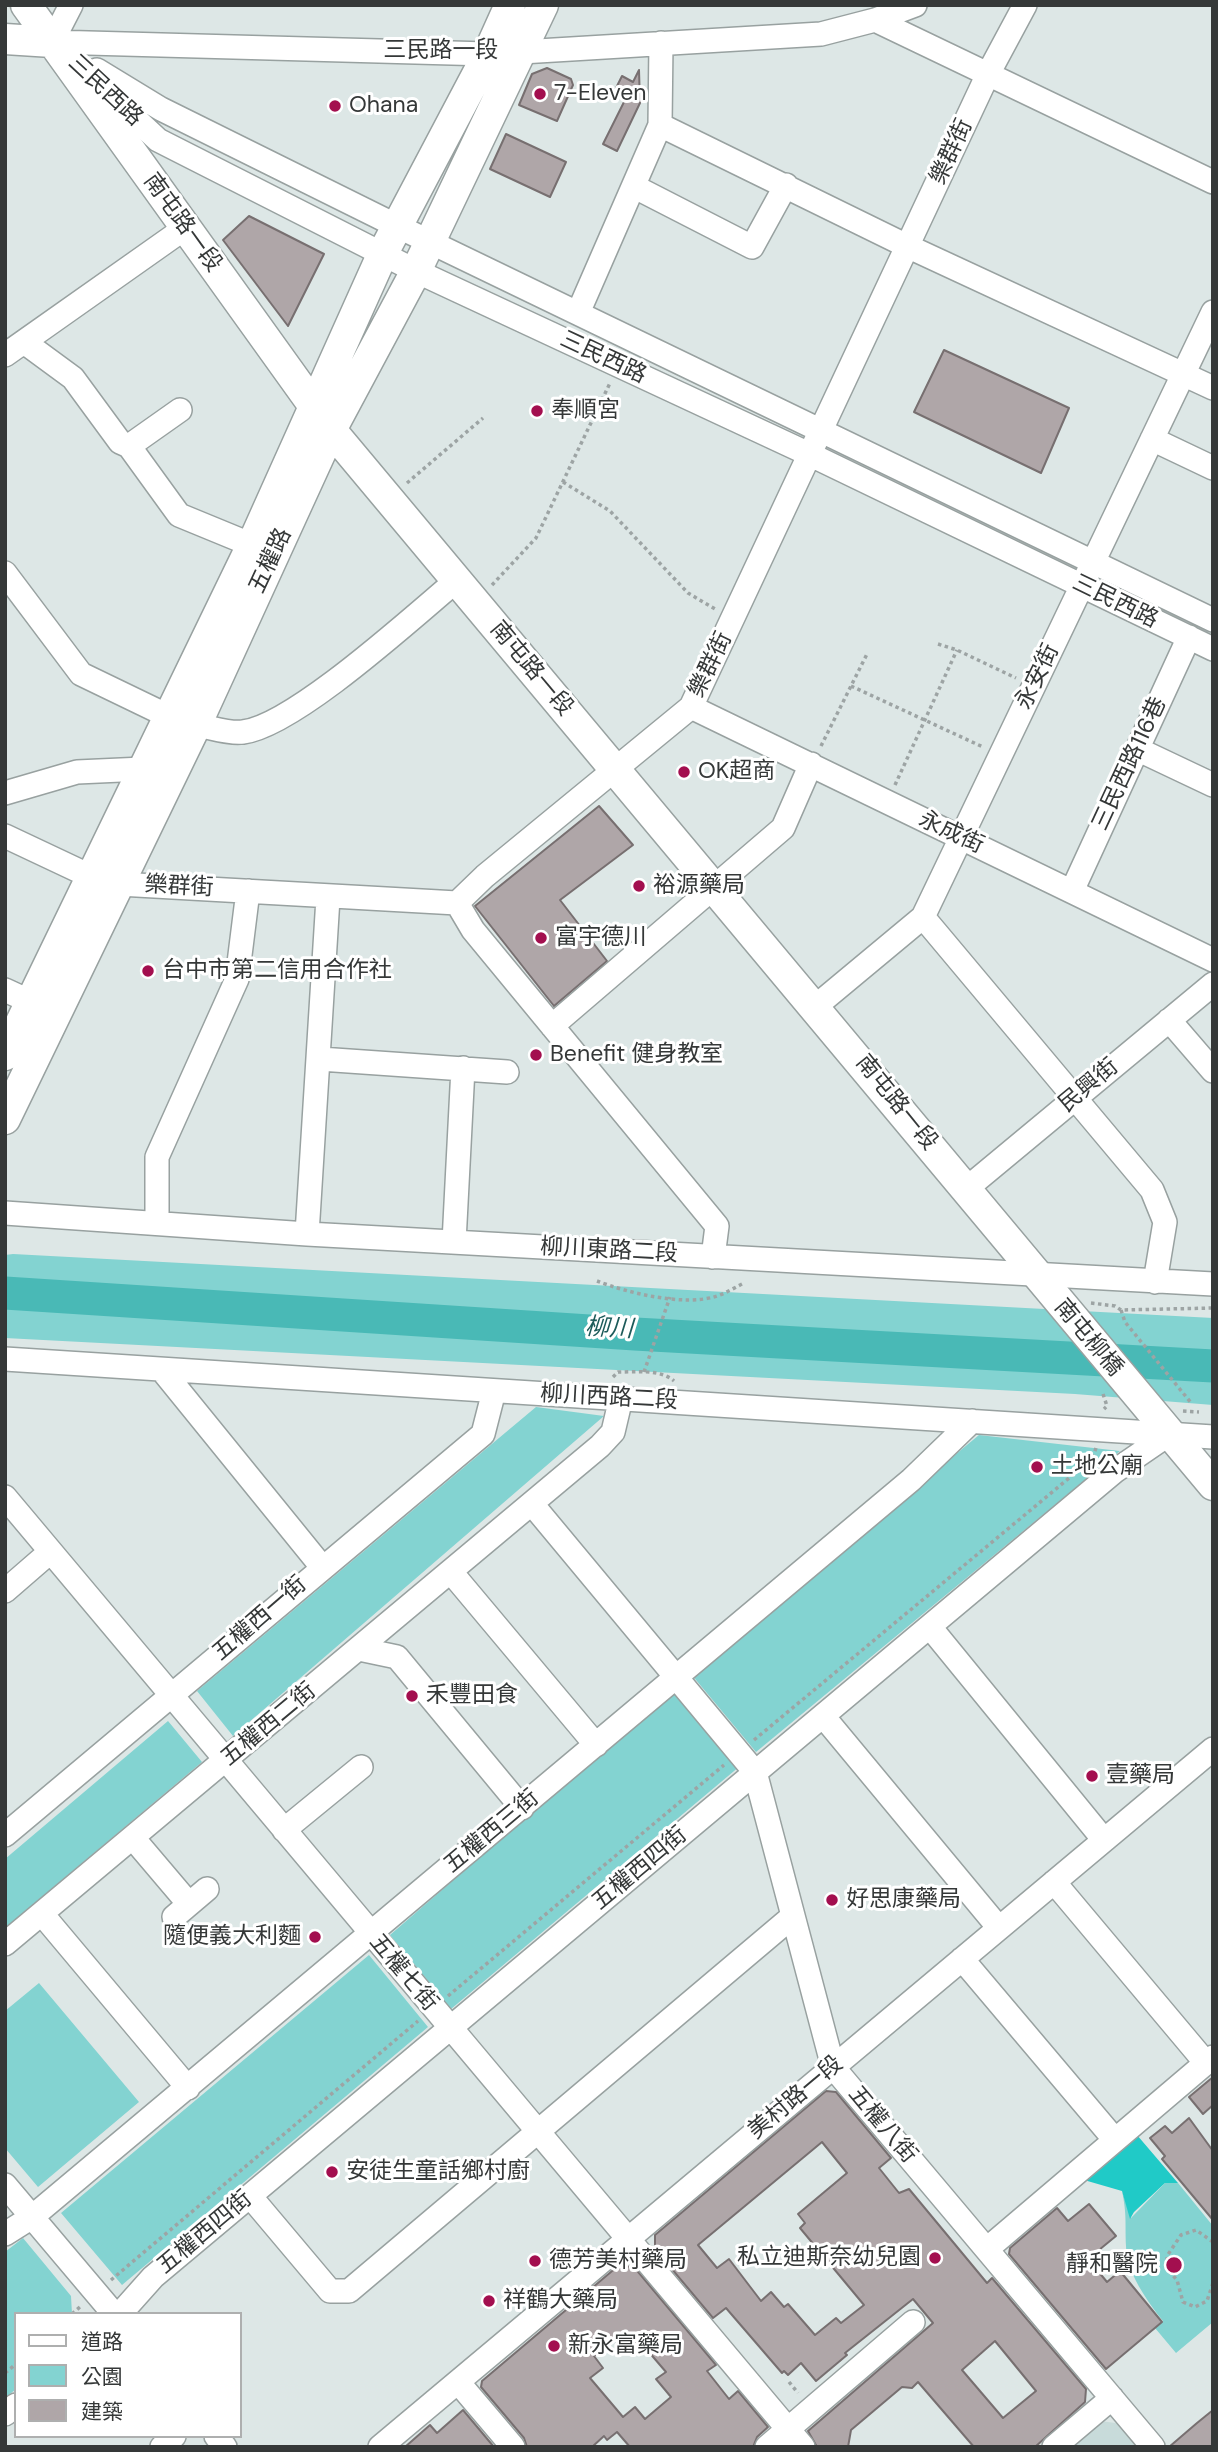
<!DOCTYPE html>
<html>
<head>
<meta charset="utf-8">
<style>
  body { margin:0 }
  #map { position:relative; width:1218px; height:2452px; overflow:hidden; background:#dde7e6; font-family:"DM Sans","Noto Sans TC",sans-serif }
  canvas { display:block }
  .frame { position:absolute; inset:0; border:7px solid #353838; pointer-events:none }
  .legend { position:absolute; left:14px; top:2312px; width:228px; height:126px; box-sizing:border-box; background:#fff; border:2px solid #aeafaf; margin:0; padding:9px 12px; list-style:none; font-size:21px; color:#353838 }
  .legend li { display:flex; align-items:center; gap:14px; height:35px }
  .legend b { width:35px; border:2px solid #aeafaf }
</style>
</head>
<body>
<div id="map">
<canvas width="1218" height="2452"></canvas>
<div class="frame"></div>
<ul class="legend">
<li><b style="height:9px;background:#fff"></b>道路</li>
<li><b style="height:19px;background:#83d3d1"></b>公園</li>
<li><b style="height:19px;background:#afa6a8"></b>建築</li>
</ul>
</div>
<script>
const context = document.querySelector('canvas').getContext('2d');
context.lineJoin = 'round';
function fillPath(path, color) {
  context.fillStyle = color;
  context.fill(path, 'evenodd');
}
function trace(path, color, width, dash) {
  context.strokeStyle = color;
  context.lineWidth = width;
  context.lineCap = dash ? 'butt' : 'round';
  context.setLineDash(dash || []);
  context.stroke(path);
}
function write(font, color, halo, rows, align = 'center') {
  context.font = font + ' "DM Sans","Noto Sans TC",sans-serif';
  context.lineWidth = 6;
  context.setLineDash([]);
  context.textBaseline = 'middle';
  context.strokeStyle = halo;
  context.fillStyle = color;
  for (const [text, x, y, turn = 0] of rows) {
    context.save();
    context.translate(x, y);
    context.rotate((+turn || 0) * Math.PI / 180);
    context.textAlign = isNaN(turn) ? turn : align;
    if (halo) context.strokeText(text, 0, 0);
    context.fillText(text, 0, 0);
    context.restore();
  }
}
fillPath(new Path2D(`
  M1100,2421L1123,2424L1142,2447H1070Z`), '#c8dbda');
fillPath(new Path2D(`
  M13,1254L1213,1318V1405L1075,1394L5,1338V1255Z
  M536,1407L604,1416L233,1736L197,1691Z
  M979,1435L1120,1451L756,1752L691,1674Z
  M675,1688L740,1766L451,2009L390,1935Z
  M168,1721L202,1762L5,1928V1859Z
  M369,1955L428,2027L122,2285L61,2213Z
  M39,1983L139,2102L38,2187L5,2148V2011Z
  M1166,2182L1178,2183L1213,2226V2322L1176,2353L1155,2328L1163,2321C1148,2302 1126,2272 1126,2246C1125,2223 1127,2215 1122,2191L1131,2218Z
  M23,2238L71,2296L72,2314H16V2389L5,2398V2252Z`), '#83d3d1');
fillPath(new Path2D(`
  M1137,2135L1178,2183H1165L1134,2212L1130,2219L1122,2191L1084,2180Z`), '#20cac7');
trace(new Path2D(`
  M5,1293L635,1334L1213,1366`), '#49b9b6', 33);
const building = new Path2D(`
  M547,68L571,79L573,85L557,121L519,105L532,74Z
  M639,70L640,103L617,151L603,144L627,96L615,90L622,76L633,82Z
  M506,134L566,162L550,197L490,169Z
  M249,216L324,254L288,326L223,240Z
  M944,350L1069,408L1041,473L914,412Z
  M599,806L633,845L560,900L607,961L554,1006L475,906Z
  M1213,2077V2105L1203,2114L1189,2097Z
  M826,2091L836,2092L891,2158L879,2168L899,2193L909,2189L987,2283L992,2278L1086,2389L1085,2402L1035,2447H974L918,2382L912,2388L902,2387L851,2430L848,2447H817L808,2431L933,2323L913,2299L845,2353L847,2355L816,2381L801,2363L788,2375L784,2371L782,2373L726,2308L713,2318L655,2249V2235ZM822,2142L847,2173L798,2214L805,2223L800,2228L864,2305L841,2323L836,2318L815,2335L788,2304L784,2307L771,2292L761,2301L729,2259L717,2268L698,2245ZM995,2341L1036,2391L1003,2418L962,2370Z
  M1189,2118L1213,2151V2220L1162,2159L1165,2156L1150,2138L1165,2126L1172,2133Z
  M1089,2204L1116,2236L1088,2259L1107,2282L1120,2271L1162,2322L1106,2369L1009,2254L1010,2248L1057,2208L1068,2221Z
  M618,2266L634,2267L716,2365L707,2371L729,2399L738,2391L768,2427L757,2437L753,2447H630L617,2432L607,2440L604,2436L592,2447H527L524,2438L481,2387L482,2381ZM619,2335L633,2352L642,2344L666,2372L656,2379L671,2397L645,2419L635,2407L623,2417L590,2378L603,2368L594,2356Z
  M463,2410L494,2447H405L430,2425L437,2433Z
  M1213,2410V2447H1169L1197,2423Z`);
fillPath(building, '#afa6a8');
trace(building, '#776f70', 2);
const minor = new Path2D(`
  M875,20L1213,182
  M52,42L488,54L821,34L875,20L915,5
  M52,42L71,5
  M97,70L161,109L397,226L1213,620
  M86,73L158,140L416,271L811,455L1213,649
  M660,125L907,246L1213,388
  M635,187L752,247L786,185
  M578,313L660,125L661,43
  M24,342L73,378L120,442L129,446L179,515L252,545
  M5,355L185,228
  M1152,439L1213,468
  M129,446L180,410
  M5,573L81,674L168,716
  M691,707L1213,960
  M196,725C210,727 229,734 243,732C294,726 414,616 456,581
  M1137,749L1213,785
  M5,793L77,772L143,769
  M5,836L92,877L119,884L457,903L485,876L691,707L988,74L1025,5
  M1072,891L1189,637
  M457,903L473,930L717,1226L713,1257
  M923,917L1152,1190L1165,1222L1155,1282
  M5,990L31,1002
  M816,1006L923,917L1213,312
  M1169,1020L1213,1071
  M552,1026L783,828L811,764
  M320,1059L507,1072
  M966,1189L1213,984
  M5,1213L307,1234L1213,1284
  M157,1223V1157L237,979L248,891
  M307,1234L328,898
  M454,1242L463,1068
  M5,1359L1213,1437
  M162,1370L322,1567
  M5,1497L803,2447
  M532,1504L755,1772L833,2067L1153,2447
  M451,1572L596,1745
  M5,1591L50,1552
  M930,1627L1104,1840
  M359,1649L397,1657L522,1808
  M823,1716L999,1928
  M284,1830L361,1767
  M5,1835L483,1434L494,1391
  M133,1838L189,1904
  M1054,1882L1206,2063
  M42,1914L188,2088
  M174,1917L207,1889
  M5,1944L600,1446L613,1432L621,1398
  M962,1959L1115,2140
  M5,2185L114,2314
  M250,2196L330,2291H349L793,1916
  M5,2234L32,2217L911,1480L972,1421
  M987,2249L1213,2057
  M120,2314L153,2277L1115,1471L1169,1434
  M458,2382L513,2447
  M5,2414L16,2405
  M216,2436L225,2447
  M162,2447L174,2436
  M380,2447L1213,1749
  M767,2447L913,2322
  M1054,2447L1112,2398`);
const major = new Path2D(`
  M26,5L331,430L1213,1485
  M5,39L52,42
  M5,1055L252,545L383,253L488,54L510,5
  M5,1119L196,725L331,430L416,271L543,5`);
trace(minor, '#98a1a0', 26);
trace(major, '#98a1a0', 33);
trace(new Path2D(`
  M563,482L610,511L688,593L715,609
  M407,483L483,418
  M492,585L536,538L610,383
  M938,644L957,650L1016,678
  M851,686L983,747
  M821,746L867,654
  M895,785L957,650
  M597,1281C628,1293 685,1307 717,1296C726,1293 734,1288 742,1284
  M1091,1303L1115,1306L1121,1310L1213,1308
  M1121,1310L1125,1322L1192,1404
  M644,1372L670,1297
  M613,1377L618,1372C636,1372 661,1369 674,1381
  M1103,1394L1107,1406L1104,1409
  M1183,1411L1199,1412
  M754,1740L1092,1459L1096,1448
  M448,1996L724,1765
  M1213,2242L1196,2230L1181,2235L1167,2256L1168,2270L1177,2280L1183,2302L1195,2307L1207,2301L1213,2283
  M111,2280L418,2021
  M72,2314L81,2306
  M5,2373L16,2364
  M789,2382L798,2393`), '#9da4a4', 3.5, [3.5, 3.5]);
trace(minor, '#fff', 23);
trace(major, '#fff', 30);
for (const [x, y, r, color] of [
  [540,94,7,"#a30f4f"],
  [335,106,7,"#a30f4f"],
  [537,411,7,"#a30f4f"],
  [684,772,7,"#a30f4f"],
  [639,886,7,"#a30f4f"],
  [541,938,7,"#a30f4f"],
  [148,971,7,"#a30f4f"],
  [536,1055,7,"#a30f4f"],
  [1037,1467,7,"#a30f4f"],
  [412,1696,7,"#a30f4f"],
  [1092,1776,7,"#a30f4f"],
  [832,1900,7,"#a30f4f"],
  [315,1937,7,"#a30f4f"],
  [332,2172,7,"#a30f4f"],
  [935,2258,7,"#a30f4f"],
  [535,2261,7,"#a30f4f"],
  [1174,2265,9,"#a30f4f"],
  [489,2301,7,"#a30f4f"],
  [554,2346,7,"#a30f4f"]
]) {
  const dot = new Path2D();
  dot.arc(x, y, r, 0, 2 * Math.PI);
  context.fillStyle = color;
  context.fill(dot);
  trace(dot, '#fff', 2.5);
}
write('23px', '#353838', '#fff', [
  ["三民路一段",441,51],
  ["三民西路",105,91,43],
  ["樂群街",952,152,-65],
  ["南屯路一段",182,223,54],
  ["三民西路",603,358,25],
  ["五權路",271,561,-65],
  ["三民西路",1115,602,26],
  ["樂群街",711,665,-64],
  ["南屯路一段",531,669,50],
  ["永安街",1038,677,-64],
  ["三民西路116巷",1130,764,-65],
  ["永成街",951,833,25],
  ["樂群街",179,887,3],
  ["民興街",1089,1086,-40],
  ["南屯路一段",896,1103,51],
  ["柳川東路二段",609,1251,3],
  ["南屯柳橋",1088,1338,50],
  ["柳川西路二段",609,1398,3],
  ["五權西一街",260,1619,-41],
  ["五權西二街",269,1725,-40],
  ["五權西三街",492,1832,-40],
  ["五權西四街",640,1869,-40],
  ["五權七街",403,1973,50],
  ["美村路一段",796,2098,-40],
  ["五權八街",882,2125,50],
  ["五權西四街",205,2233,-40]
]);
write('23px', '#353838', '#fff', [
  ["7-Eleven",554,94],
  ["Ohana",349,106],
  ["奉順宮",551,411],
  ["OK超商",698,772],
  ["裕源藥局",653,886],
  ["富宇德川",555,938],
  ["台中市第二信用合作社",162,971],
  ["Benefit 健身教室",550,1055],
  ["土地公廟",1051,1467],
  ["禾豐田食",426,1696],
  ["壹藥局",1106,1776],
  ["好思康藥局",846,1900],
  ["隨便義大利麵",301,1937,"right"],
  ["安徒生童話鄉村廚",346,2172],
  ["私立迪斯奈幼兒園",921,2258,"right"],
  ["德芳美村藥局",549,2261],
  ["靜和醫院",1158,2265,"right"],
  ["祥鶴大藥局",503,2301],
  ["新永富藥局",568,2346]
], 'left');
write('italic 24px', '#1d5b5a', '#fff', [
  ["柳川",609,1329,3]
]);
</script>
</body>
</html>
